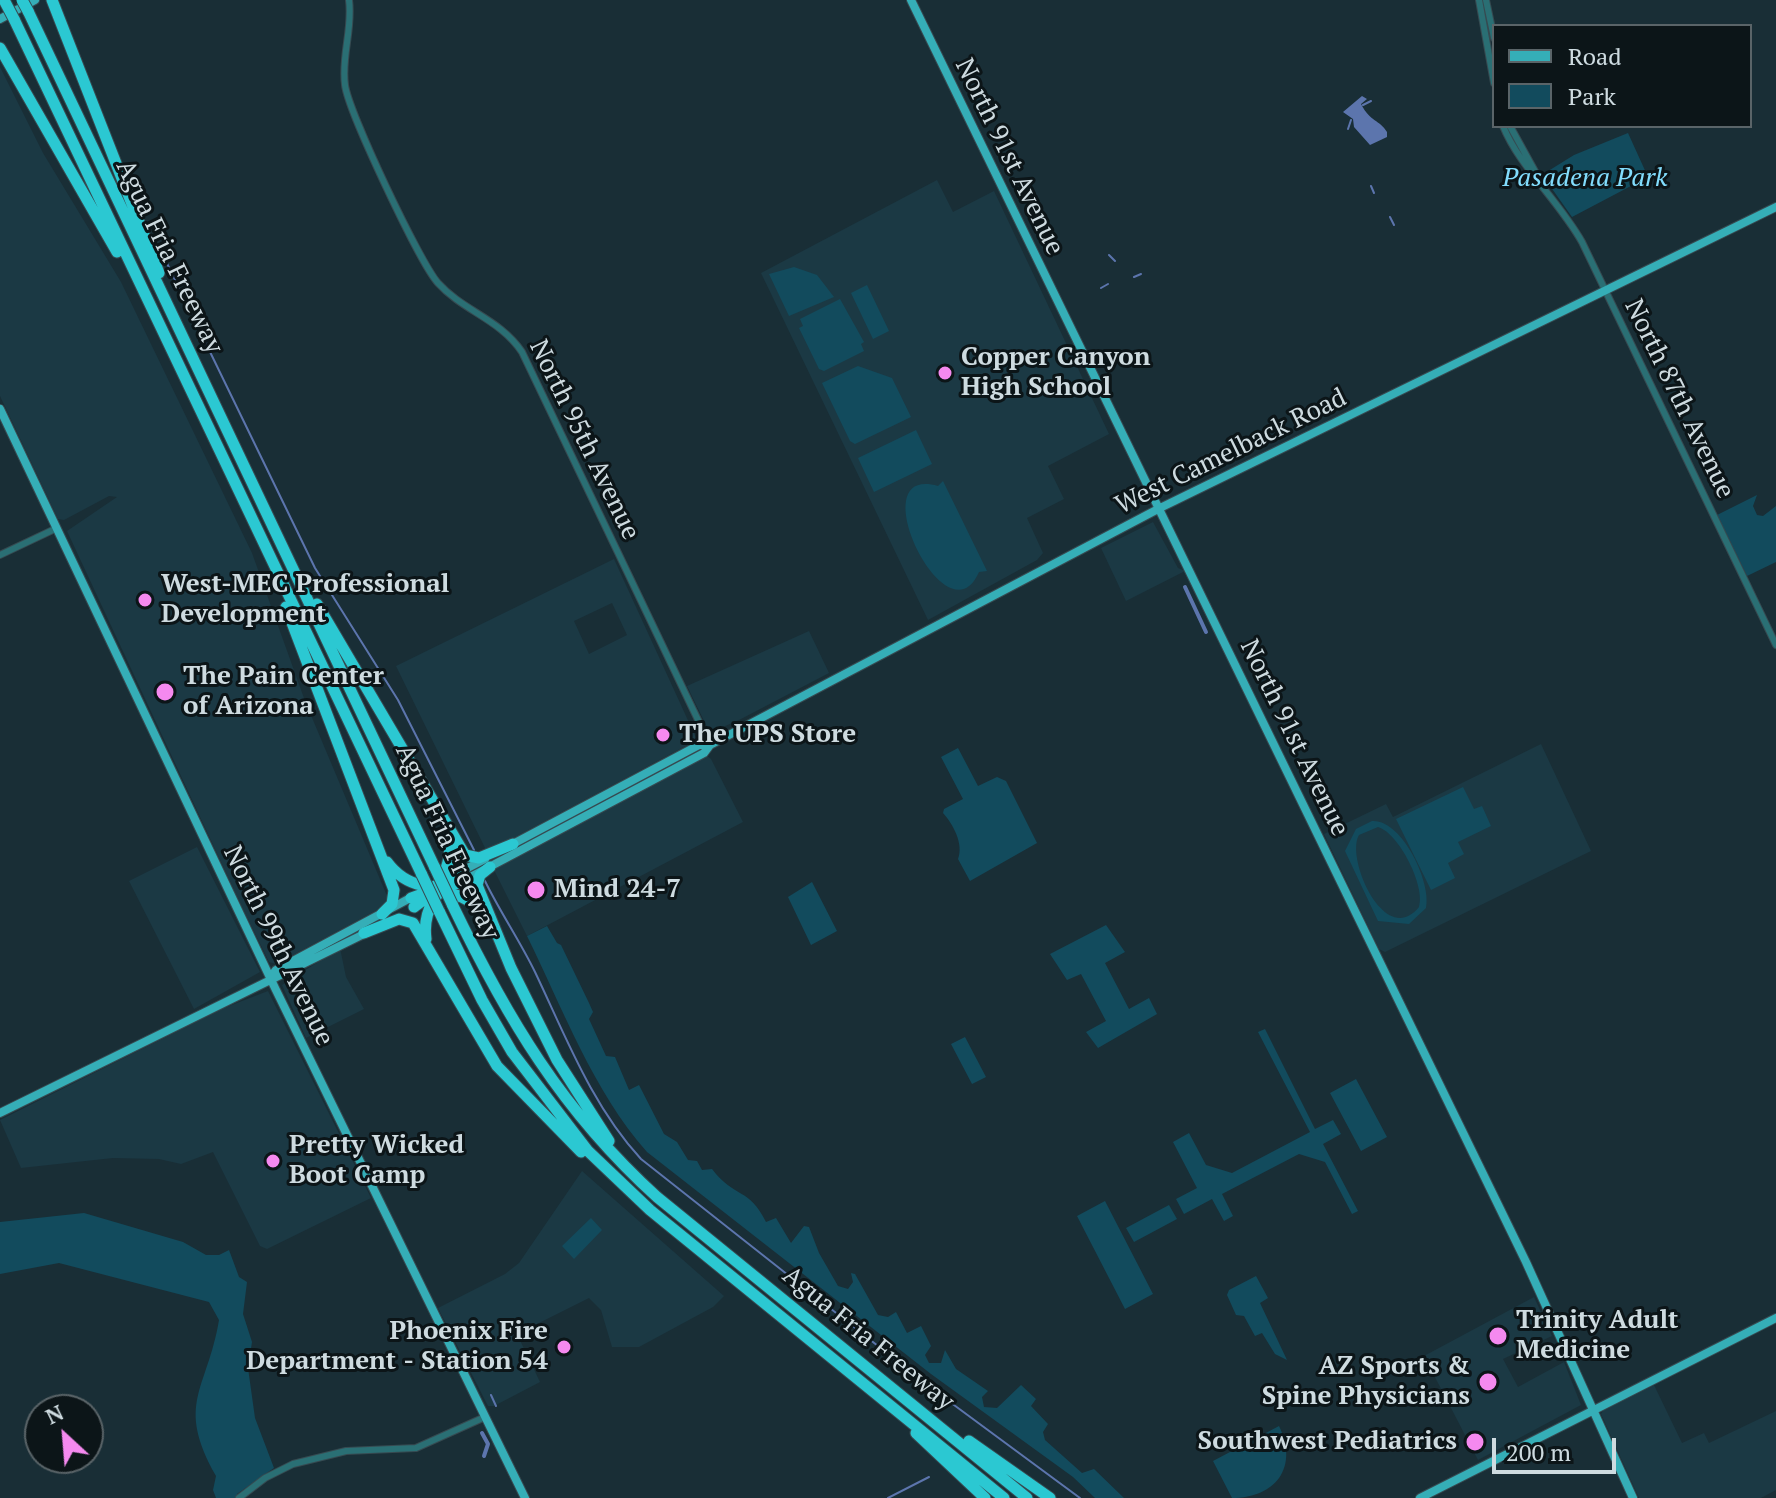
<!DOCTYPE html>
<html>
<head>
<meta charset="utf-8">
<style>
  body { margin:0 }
  #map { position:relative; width:1776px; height:1498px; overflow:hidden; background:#192e36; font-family:"PT Serif",serif }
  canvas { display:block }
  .legend { position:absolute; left:1492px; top:24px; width:260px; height:104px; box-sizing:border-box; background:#0c1518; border:2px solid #5a6468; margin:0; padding:10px 14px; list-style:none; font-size:24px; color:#cedbe0 }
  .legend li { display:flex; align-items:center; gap:16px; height:40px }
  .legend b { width:40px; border:2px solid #5a6468 }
  .north { position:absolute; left:24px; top:1394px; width:80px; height:80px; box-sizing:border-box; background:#0c1518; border:2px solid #5a6468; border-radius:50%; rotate:334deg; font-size:22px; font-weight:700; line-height:32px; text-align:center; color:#cedbe0 }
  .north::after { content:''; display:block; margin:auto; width:28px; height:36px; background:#f589ef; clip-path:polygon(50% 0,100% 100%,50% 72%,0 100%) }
  .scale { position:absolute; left:1492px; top:1438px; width:124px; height:36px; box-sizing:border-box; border:4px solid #cedbe0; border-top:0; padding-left:10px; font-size:24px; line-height:28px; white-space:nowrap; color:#cedbe0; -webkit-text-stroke:6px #0c1518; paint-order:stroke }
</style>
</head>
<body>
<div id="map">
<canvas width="1776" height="1498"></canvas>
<ul class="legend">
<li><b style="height:10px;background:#35aeb7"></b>Road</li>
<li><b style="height:22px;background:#124b5d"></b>Park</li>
</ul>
<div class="north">N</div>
<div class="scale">200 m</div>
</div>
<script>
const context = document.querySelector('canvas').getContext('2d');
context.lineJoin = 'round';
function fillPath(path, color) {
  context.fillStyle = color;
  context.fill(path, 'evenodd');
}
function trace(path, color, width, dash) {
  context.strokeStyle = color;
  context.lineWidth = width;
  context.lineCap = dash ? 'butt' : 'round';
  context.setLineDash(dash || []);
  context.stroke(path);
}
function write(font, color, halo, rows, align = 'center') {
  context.font = font + ' "PT Serif",serif';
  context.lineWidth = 6;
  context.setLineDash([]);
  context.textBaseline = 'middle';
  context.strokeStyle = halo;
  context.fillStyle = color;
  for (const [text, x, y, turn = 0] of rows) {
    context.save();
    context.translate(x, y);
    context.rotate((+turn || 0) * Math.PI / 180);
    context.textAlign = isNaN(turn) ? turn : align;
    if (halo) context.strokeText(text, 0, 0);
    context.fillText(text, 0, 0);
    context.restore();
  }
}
fillPath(new Path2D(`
  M0,67L43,153L121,282L252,553L305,701L390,903L276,964L269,962L241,905L67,531L117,497L109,496L64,520L58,519L0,396Z
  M937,180L953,212L994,191L1109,434L1048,466L1064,499L1027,518L1043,553L1037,560L928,620L761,273Z
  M1153,522L1178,568L1185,571L1126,601L1101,548Z
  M614,559L697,740L487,852L396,666ZM612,603L627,635L589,654L574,621Z
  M809,631L829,673L741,719L714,731L708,729L687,686Z
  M1541,744L1591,851L1385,952L1379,949L1324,834L1386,804L1393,817Z
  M706,755L711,759L743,822L527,936L493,868Z
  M197,847L260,972L194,1009L129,881Z
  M340,948L346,977L364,1009L306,1038L282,985Z
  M268,991L371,1198L267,1249L260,1246L213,1152L181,1164L159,1159L113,1158L21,1168L0,1120L224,1008Z
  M582,1171L724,1296L713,1307L639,1347H612L601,1310L589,1298L517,1334L540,1382L494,1406H488L438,1308L505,1274L519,1263Z
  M1534,1297L1552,1336L1503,1359L1518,1387L1564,1362L1581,1405L1478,1460L1424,1356Z
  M1654,1385L1682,1443L1704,1433L1709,1443L1776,1411V1490L1761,1498H1639L1601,1414L1604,1409Z`), '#1b3944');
fillPath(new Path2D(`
  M1628,133L1648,177L1572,217L1543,176L1545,173L1574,155Z
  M794,267L817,275L834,297L789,316L769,274Z
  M867,285L889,331L873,339L851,293Z
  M840,299L864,342L861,344L864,351L824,371L819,369L799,328L803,326L800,319Z
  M858,366L892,378L911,417L855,444L850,441L822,383Z
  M916,430L932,464L874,492L858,458Z
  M943,481L987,571L979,572C947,646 858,463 938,486Z
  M1757,495L1753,506L1757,515L1763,516L1776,506V562L1747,576L1717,515Z
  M958,748L978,786L997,777L1006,781L1037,843L970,881L958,859C964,844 953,824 943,813L944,809L963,799L941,757Z
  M1463,787L1474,809L1482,806L1491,826L1458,842L1464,854L1448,863L1455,878L1431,890L1396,819Z
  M1372,821C1402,819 1432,883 1426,908L1409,924L1378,921L1345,851L1356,829ZM1378,827C1399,833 1426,887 1419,907C1385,949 1345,858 1359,835Z
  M812,882L837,931L811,945L788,897Z
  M1106,925L1125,952L1105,963L1129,1009L1149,998L1157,1014L1098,1048L1086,1032L1106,1021L1081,974L1067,980L1050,954Z
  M547,926L557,943L561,945L589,1003L593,1012L589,1019L606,1056L615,1057L629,1090L639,1085L664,1134L677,1142L688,1160L697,1161L702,1170L712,1169C735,1199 749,1187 766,1222L776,1218L791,1243L804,1226L809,1227L819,1253L838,1286L848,1289L853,1282L851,1273L855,1274L878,1315L888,1317L896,1312L907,1333L921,1326L931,1346L925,1355L929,1363H941L945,1350L956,1369L988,1391L982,1397L984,1407L997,1408L1021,1385L1036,1399L1031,1406L1048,1424L1043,1432L1045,1440L1082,1473L1094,1469L1124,1498H1095L1073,1477L931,1374L647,1152C593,1091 563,1009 527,936Z
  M1265,1029L1315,1129L1333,1120L1341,1134L1323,1144L1358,1211L1352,1214L1325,1162L1299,1154L1222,1194L1233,1216L1224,1221L1212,1199L1184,1214L1176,1199L1197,1188L1173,1142L1189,1133L1206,1165L1232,1173L1310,1132L1258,1032Z
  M965,1037L986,1077L972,1084L951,1044Z
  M1356,1079L1387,1137L1361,1151L1330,1093Z
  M1105,1201L1153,1294L1125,1309L1077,1216Z
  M1169,1205L1177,1219L1134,1242L1126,1228Z
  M84,1213L183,1242L206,1255H219L229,1250L239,1277L247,1282L243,1314L252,1342L248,1368L255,1418L274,1468L237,1494L239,1498H216L213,1490L216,1476C175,1403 207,1391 219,1320L209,1302L59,1263L0,1274V1222Z
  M591,1218L602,1230L574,1259L562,1246Z
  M1256,1276L1268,1298L1260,1303L1287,1360L1275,1354L1262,1333L1255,1336L1244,1316L1236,1315L1227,1295L1229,1290Z
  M1279,1426C1299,1467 1276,1498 1232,1498L1213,1461Z`), '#124b5d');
fillPath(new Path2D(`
  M1362,96L1367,99L1361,104C1371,123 1379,119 1387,132V137L1370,145L1354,127L1353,119L1343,112Z`), '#5c75ad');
trace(new Path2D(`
  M1363,105L1371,101
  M1348,129L1351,120
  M1371,186L1374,193
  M1390,217L1394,225
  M161,251L315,568L398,700L474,850
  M1109,255L1115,261
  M1134,277L1141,274
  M1101,288L1108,284
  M485,881C500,912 520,941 535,972C566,1037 592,1106 641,1159L935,1391L1080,1498
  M491,1395L496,1406
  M888,1498L929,1477`), '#5c75ad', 2);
trace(new Path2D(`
  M1185,587L1206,632
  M482,1433L488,1444L484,1456`), '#5c75ad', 4);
const minor = new Path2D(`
  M349,0C353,29 341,56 345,85C348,111 420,263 438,283C463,311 500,319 522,352L710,745
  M1479,0L1494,83
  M1486,0L1494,38
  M1503,126C1519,166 1559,201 1582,242L1776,645
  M1510,126L1537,175
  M0,555L57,528
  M239,1498L265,1478L293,1464L346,1451L416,1448L485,1417`);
const major = new Path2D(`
  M911,0L1526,1262L1633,1498
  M0,19L35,0
  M0,409L275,988L525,1498
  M511,845L699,745H710
  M458,873L485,859
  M461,882L704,753L710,745L1160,508L1776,207
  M270,978L276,970L414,896
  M0,1113L368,932
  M1420,1498L1776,1318`);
const highway = new Path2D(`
  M52,0L159,273
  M28,11L435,868
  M14,19L422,875
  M0,48L117,252
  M317,604L465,855L479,858L513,844
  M286,607L394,890L392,904L382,914
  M387,862C406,888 436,892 464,881
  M490,867L480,875L477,885L511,968L557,1060L609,1141
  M411,898C439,887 467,892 486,916
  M452,904C507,1018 562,1111 657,1197L1027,1498
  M414,907C439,891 455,864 448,833
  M439,911L482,1000L512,1052L588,1151L650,1210L1004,1498
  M364,933L399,919L413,923L497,1066L581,1152
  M426,939C422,910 437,889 460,872
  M916,1433L985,1498
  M969,1441L1050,1498`);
trace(minor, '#364a51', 8);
trace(major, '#364a51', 10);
trace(highway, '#364a51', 13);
trace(minor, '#2a6f74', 6);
trace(major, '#35aeb7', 8);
trace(highway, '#2bc8d2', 11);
const highwayBridge = new Path2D(`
  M4,0L14,19
  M22,0L28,11
  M435,868L452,904
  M422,875L439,911`);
trace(highwayBridge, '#364a51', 13, []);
trace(highwayBridge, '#2bc8d2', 11);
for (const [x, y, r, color] of [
  [945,373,8,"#f589ef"],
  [145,600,8,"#f589ef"],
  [165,692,10,"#f589ef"],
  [663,735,8,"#f589ef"],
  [536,890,10,"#f589ef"],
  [273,1161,8,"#f589ef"],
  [1498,1336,10,"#f589ef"],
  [564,1347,8,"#f589ef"],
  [1488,1382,10,"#f589ef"],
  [1475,1442,10,"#f589ef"]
]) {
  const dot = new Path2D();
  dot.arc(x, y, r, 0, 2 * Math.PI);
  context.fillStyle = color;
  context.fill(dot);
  trace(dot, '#0c1518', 3);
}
write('26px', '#cedbe0', '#0c1518', [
  ["North 91st Avenue",1009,157,64],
  ["Agua Fria Freeway",169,257,64],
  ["North 87th Avenue",1679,399,64],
  ["North 95th Avenue",584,440,64],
  ["West Camelback Road",1231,452,-26],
  ["North 91st Avenue",1294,738,64],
  ["Agua Fria Freeway",447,842,65],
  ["North 99th Avenue",278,946,64],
  ["Agua Fria Freeway",868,1339,39]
]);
write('italic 26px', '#82ddfd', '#0c1518', [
  ["Pasadena Park",1585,179]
]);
write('bold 26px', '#cedbe0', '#0c1518', [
  ["Copper Canyon",961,358],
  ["High School",961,388],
  ["West-MEC Professional",161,585],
  ["Development",161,615],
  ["The Pain Center",183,677],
  ["of Arizona",183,707],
  ["The UPS Store",679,735],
  ["Mind 24-7",554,890],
  ["Pretty Wicked",289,1146],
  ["Boot Camp",289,1176],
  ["Trinity Adult",1516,1321],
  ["Medicine",1516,1351],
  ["Phoenix Fire",548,1332,"right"],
  ["Department - Station 54",548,1362,"right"],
  ["AZ Sports &",1470,1367,"right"],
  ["Spine Physicians",1470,1397,"right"],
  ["Southwest Pediatrics",1457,1442,"right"]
], 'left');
</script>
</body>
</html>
